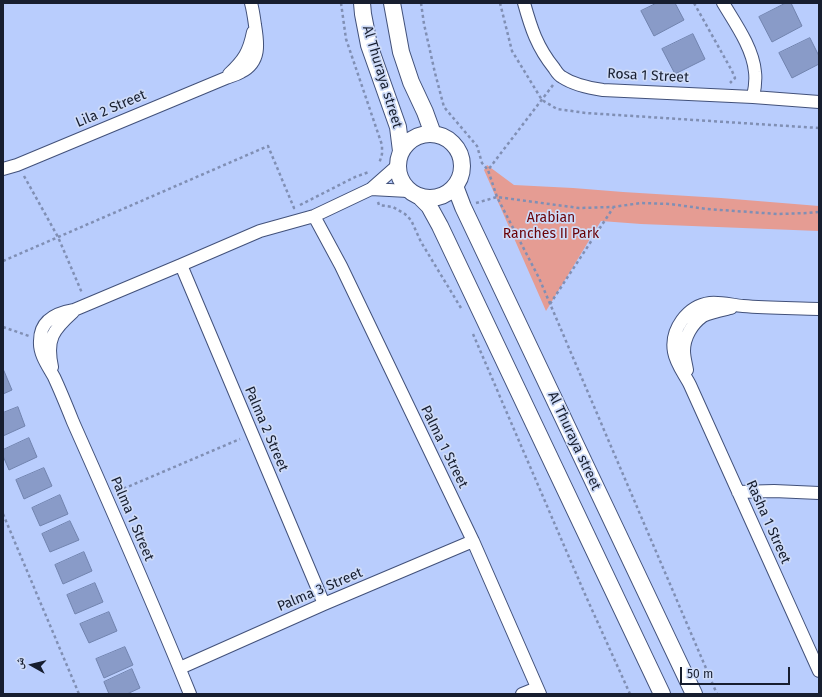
<!DOCTYPE html>
<html>
<head>
<meta charset="utf-8">
<style>
  body { margin:0 }
  #map { position:relative; width:822px; height:697px; overflow:hidden; background:#b9cdfd; font-family:"Fira Sans","Noto Naskh Arabic",sans-serif }
  canvas { display:block }
  .frame { position:absolute; inset:0; border:4px solid #171e2f; pointer-events:none }
  .north { position:absolute; left:12px; top:645px; width:40px; height:40px; -webkit-text-stroke:3px #cedbf8; paint-order:stroke; rotate:278deg; font-size:11px; font-weight:700; line-height:16px; text-align:center; color:#171e2f }
  .north::after { content:''; display:block; margin:auto; width:14px; height:18px; background:#171e2f; clip-path:polygon(50% 0,100% 100%,50% 72%,0 100%) }
  .scale { position:absolute; left:680px; top:667px; width:110px; height:18px; box-sizing:border-box; border:2px solid #171e2f; border-top:0; padding-left:5px; font-size:12px; line-height:14px; white-space:nowrap; color:#171e2f; -webkit-text-stroke:3px #cedbf8; paint-order:stroke }
</style>
</head>
<body>
<div id="map">
<canvas width="822" height="697"></canvas>
<div class="frame"></div>
<div class="north">ش</div>
<div class="scale">50 m</div>
</div>
<script>
const context = document.querySelector('canvas').getContext('2d');
context.lineJoin = 'round';
function fillPath(path, color) {
  context.fillStyle = color;
  context.fill(path, 'evenodd');
}
function trace(path, color, width, dash) {
  context.strokeStyle = color;
  context.lineWidth = width;
  context.lineCap = dash ? 'butt' : 'round';
  context.setLineDash(dash || []);
  context.stroke(path);
}
function write(font, color, halo, rows, align = 'center') {
  context.font = font + ' "Fira Sans",sans-serif';
  context.lineWidth = 3.5;
  context.setLineDash([]);
  context.textBaseline = 'middle';
  context.strokeStyle = halo;
  context.fillStyle = color;
  for (const [text, x, y, turn = 0] of rows) {
    context.save();
    context.translate(x, y);
    context.rotate((+turn || 0) * Math.PI / 180);
    context.textAlign = isNaN(turn) ? turn : align;
    if (halo) context.strokeText(text, 0, 0);
    context.fillText(text, 0, 0);
    context.restore();
  }
}
fillPath(new Path2D(`
  M487,165L514,185L573,188L623,192L721,198L819,206V231L641,224L601,221L546,311L484,170Z`), '#e59c93');
const building = new Path2D(`
  M657,3H675L684,20L654,36L641,11Z
  M786,3H791L802,26L772,42L759,17Z
  M693,34L705,59L675,74L662,49Z
  M810,38L819,56V64L792,78L779,53Z
  M4,371L12,390L3,394V372Z
  M18,407L25,426L3,436V413Z
  M29,438L37,457L9,470L3,456V450Z
  M44,468L52,486L24,499L16,480Z
  M60,495L68,514L40,526L32,508Z
  M70,521L79,540L50,552L42,534Z
  M84,552L92,571L63,584L55,565Z
  M95,583L103,602L75,614L67,595Z
  M109,612L117,631L89,643L80,624Z
  M125,647L133,665L104,678L96,659Z
  M132,669L140,688L127,694H109L104,682Z`);
fillPath(building, '#899bc8');
trace(building, '#7183ae', 1);
const street = new Path2D(`
  M524,3C531,28 537,47 554,68C556,71 558,75 562,77C574,85 589,88 603,90L753,97L819,102
  M723,3C735,23 753,48 755,72C756,80 755,88 753,97
  M229,74C244,60 249,52 253,32
  M3,169L17,165L226,78C231,76 236,75 241,72C261,62 258,43 255,25C254,18 253,10 251,3
  M371,189L408,191
  M314,216L341,266L473,541L540,694
  M181,265L324,604
  M819,309C794,308 768,308 743,306C732,305 721,302 710,303C687,306 670,330 674,352C676,364 685,375 690,385L819,671
  M52,367C46,339 53,330 73,312
  M687,370C686,364 684,357 684,351C684,337 692,324 703,316C711,312 722,310 731,308
  M738,492L774,491L819,493
  M180,668L324,604L473,541
  M190,694C153,603 113,512 73,422C67,407 61,392 54,377C48,366 39,354 40,341C40,320 56,313 74,310L181,265L260,231L314,216L371,189L397,166
  M522,694L537,688`);
const secondary = new Path2D(`
  M362,3L363,14L369,45L398,127L401,151
  M392,3L401,52L411,82L425,112L433,134
  M398 166a32 32 0 1 1 64 0a32 32 0 1 1-64 0Z
  M455,186L463,207L694,694
  M421,198L429,206L440,226L662,694`);
trace(street, '#42517a', 14);
trace(secondary, '#42517a', 18);
trace(new Path2D(`
  M341,3L346,39L382,145V154L379,164
  M421,3L424,24L435,73L444,107L477,146L482,163L488,170
  M500,3L512,51L542,100L557,109L586,113L819,128
  M694,3L732,71L735,78L730,83
  M553,85L488,170L497,197L539,278L717,694
  M24,176L58,237L82,293
  M378,202L379,205L393,207L405,214L411,220L421,242L461,308
  M476,203L497,197L579,208L613,207L641,203L670,204L707,209L777,214L808,213L819,212
  M300,205L355,177L369,172
  M3,261L268,146L294,208H293
  M550,304L613,208
  M3,327L29,336
  M473,334L584,592L630,694
  M118,491L240,439
  M3,514L79,694`), '#808fb4', 2.5, [3, 3]);
trace(street, '#fff', 12);
trace(secondary, '#fff', 16);
write('14px', '#171e2f', '#cedbf8', [
  ["Rosa 1 Street",648,76,3],
  ["Al Thuraya street",382,77,73],
  ["Lila 2 Street",111,109,-23],
  ["Palma 2 Street",266,429,67],
  ["Al Thuraya street",574,441,65],
  ["Palma 1 Street",444,447,64],
  ["Palma 1 Street",132,519,67],
  ["Rasha 1 Street",768,522,66],
  ["Palma 3 Street",320,590,-23]
]);
write('14px', '#690207', '#cedbf8', [
  ["Arabian",551,218],
  ["Ranches II Park",551,234]
]);
</script>
</body>
</html>
